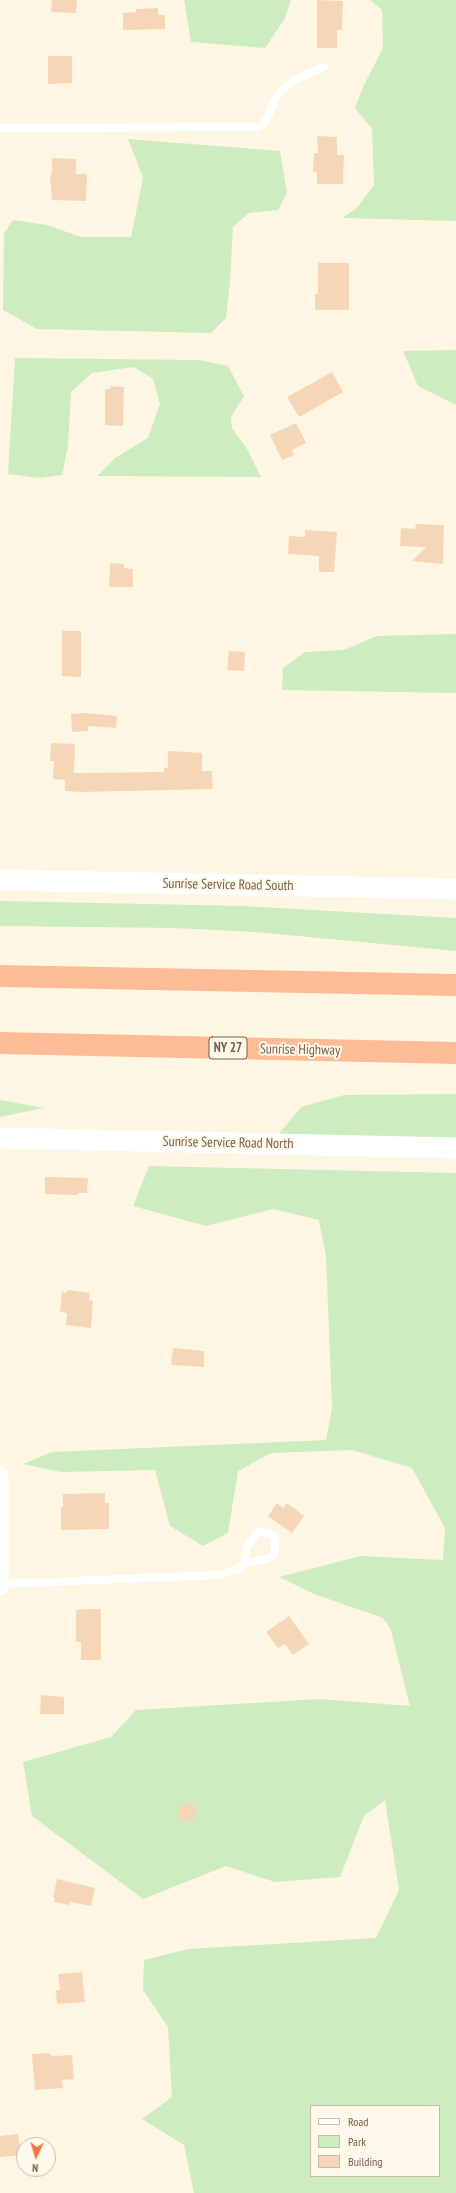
<!DOCTYPE html>
<html>
<head>
<meta charset="utf-8">
<style>
  body { margin:0 }
  #map { position:relative; width:456px; height:2193px; overflow:hidden; background:#fef6e3; font-family:"PT Sans Narrow",sans-serif }
  canvas { display:block }
  .legend { position:absolute; left:310px; top:2105px; width:130px; height:72px; box-sizing:border-box; background:#fff9eb; border:1px solid #c9bba9; margin:0; padding:5px 7px; list-style:none; font-size:12px; color:#785e47 }
  .legend li { display:flex; align-items:center; gap:8px; height:20px }
  .legend b { width:20px; border:1px solid #c9bba9 }
  .north { position:absolute; left:16px; top:2137px; width:40px; height:40px; box-sizing:border-box; background:#fff9eb; border:1px solid #c9bba9; border-radius:50%; rotate:184deg; font-size:11px; font-weight:700; line-height:16px; text-align:center; color:#785e47 }
  .north::after { content:''; display:block; margin:auto; width:14px; height:18px; background:#f17a3f; clip-path:polygon(50% 0,100% 100%,50% 72%,0 100%) }
</style>
</head>
<body>
<div id="map">
<canvas width="456" height="2193"></canvas>
<ul class="legend">
<li><b style="height:5px;background:#fff"></b>Road</li>
<li><b style="height:11px;background:#cdedc0"></b>Park</li>
<li><b style="height:11px;background:#f5d7b8"></b>Building</li>
</ul>
<div class="north">N</div>
</div>
<script>
const context = document.querySelector('canvas').getContext('2d');
context.lineJoin = 'round';
function fillPath(path, color) {
  context.fillStyle = color;
  context.fill(path, 'evenodd');
}
function trace(path, color, width, dash) {
  context.strokeStyle = color;
  context.lineWidth = width;
  context.lineCap = dash ? 'butt' : 'round';
  context.setLineDash(dash || []);
  context.stroke(path);
}
function write(font, color, halo, rows, align = 'center') {
  context.font = font + ' "PT Sans Narrow",sans-serif';
  context.lineWidth = 4;
  context.setLineDash([]);
  context.textBaseline = 'middle';
  context.strokeStyle = halo;
  context.fillStyle = color;
  for (const [text, x, y, turn = 0] of rows) {
    context.save();
    context.translate(x, y);
    context.rotate((+turn || 0) * Math.PI / 180);
    context.textAlign = isNaN(turn) ? turn : align;
    if (halo) context.strokeText(text, 0, 0);
    context.fillText(text, 0, 0);
    context.restore();
  }
}
fillPath(new Path2D(`
  M184,0H291L284,20L265,48L191,42Z
  M370,0H456V221L342,218L356,209L374,185L372,129L355,108L364,85L383,48L382,10Z
  M128,139L280,151L287,192L278,210L249,213L233,227L230,282L226,318L211,333L37,329L3,310L4,234L13,220L47,225L81,237H131L143,178Z
  M456,350V405L418,386L403,351Z
  M15,358L199,360L228,366L244,396L231,417L232,428L247,449L261,477L97,476L115,458L148,438L160,404L153,379L134,367L92,373L71,392L68,446L62,475L39,478L8,474Z
  M456,634V693L282,690L283,668L305,652L344,650L377,636Z
  M0,901L244,906L456,918V951L256,932L174,928L0,926Z
  M456,1094V1138L278,1135L301,1107L344,1095Z
  M0,1100L44,1108L0,1117Z
  M149,1166L456,1173V2193H194L184,2145L142,2119L172,2097L168,2027L143,1990L144,1960L188,1949L376,1938L399,1890L385,1800L364,1816L340,1877L275,1882L226,1866L143,1899L32,1816L23,1762L111,1737L136,1710L320,1699L410,1706L391,1630L383,1618L314,1594L279,1577L361,1556L443,1560L445,1528L412,1468L352,1450L271,1453L238,1471L228,1533L203,1546L170,1526L155,1470L61,1472L23,1464L52,1452L326,1440L332,1408L326,1256L319,1220L273,1209L206,1226L133,1206ZM311,2106H439V2176H311Z`), '#cdedc0');
fillPath(new Path2D(`
  M52,0H77L76,13L51,12Z
  M317,0L343,1L342,30H337V48H317Z
  M158,8V15H165V29L123,30V13L136,12V9Z
  M48,56H72V83L48,84Z
  M317,136L337,137V155H344L343,184H317V172H313L314,153H318Z
  M52,158L76,159V174H87L86,201L52,200L50,176L52,174Z
  M318,263H349V310H315V294H318Z
  M332,372L343,392L299,417L287,397Z
  M110,386L124,387L123,426L105,425V389H110Z
  M296,423L306,443L292,450L294,455L282,460L270,435Z
  M416,524L444,525L443,564L412,561L426,547L400,546L401,528L415,529Z
  M305,530L337,532L334,572H319V556L288,554L289,536L305,537Z
  M110,563L124,564V568L133,569V587H109Z
  M62,631H81V677L62,676Z
  M229,651L245,652L244,671L227,670Z
  M85,713L117,716L116,728L88,726V731L72,732L71,714Z
  M51,743L75,744L74,773L164,772V768H168V751L202,753V771H212L213,789L82,792L65,791V780L53,779L54,761H50Z
  M45,1177L88,1178L87,1193H78V1195L45,1194Z
  M67,1290L90,1293L89,1300L93,1301L91,1328L66,1325L67,1313L60,1312L62,1292L67,1293Z
  M173,1348L204,1351V1367L171,1365Z
  M105,1493V1503H109V1529L61,1530V1507H63V1494Z
  M277,1503L283,1508L287,1503L304,1516L292,1533L268,1516Z
  M88,1609H101V1660H81V1642H76V1610Z
  M289,1616L309,1644L293,1655L285,1644L278,1648L266,1632Z
  M41,1695L64,1697V1714H40Z
  M179,1803L196,1805L195,1821L178,1819Z
  M57,1879L95,1888L91,1906L70,1902L69,1905L54,1902L55,1898H53Z
  M82,1972L85,2002L57,2004L56,1990H60L58,1974Z
  M49,2053L50,2055L56,2056L72,2055L74,2079L62,2080L63,2088L35,2090L32,2054Z
  M18,2134L21,2155L0,2157V2136Z`), '#f5d7b8');
trace(new Path2D(`
  M0,128L259,127C273,118 269,103 280,92C291,80 309,73 324,67
  M0,1584L218,1575L239,1569L244,1563L247,1546L259,1531L274,1535L275,1547L273,1556L262,1560L244,1563`), '#fff', 8);
trace(new Path2D(`
  M0,1475V1587`), '#fff', 17);
trace(new Path2D(`
  M0,880L456,889
  M0,1138L456,1148`), '#fff', 21);
trace(new Path2D(`
  M0,976L456,985
  M0,1043L456,1053`), '#fdbc95', 22);
for (const [x, y, w] of [
  [228,1048,38]
]) {
  const box = new Path2D();
  box.roundRect(x - w / 2, y - 11, w, 22, 3);
  context.fillStyle = '#fff9eb';
  context.fill(box);
  trace(box, '#785e47', 1);
}
write('bold 13px', '#785e47', null, [
  ["NY 27",228,1048]
]);
write('14px', '#785e47', '#fff9eb', [
  ["Sunrise Service Road South",228,885,1],
  ["Sunrise Highway",300,1050,1],
  ["Sunrise Service Road North",228,1143,1]
]);
</script>
</body>
</html>
